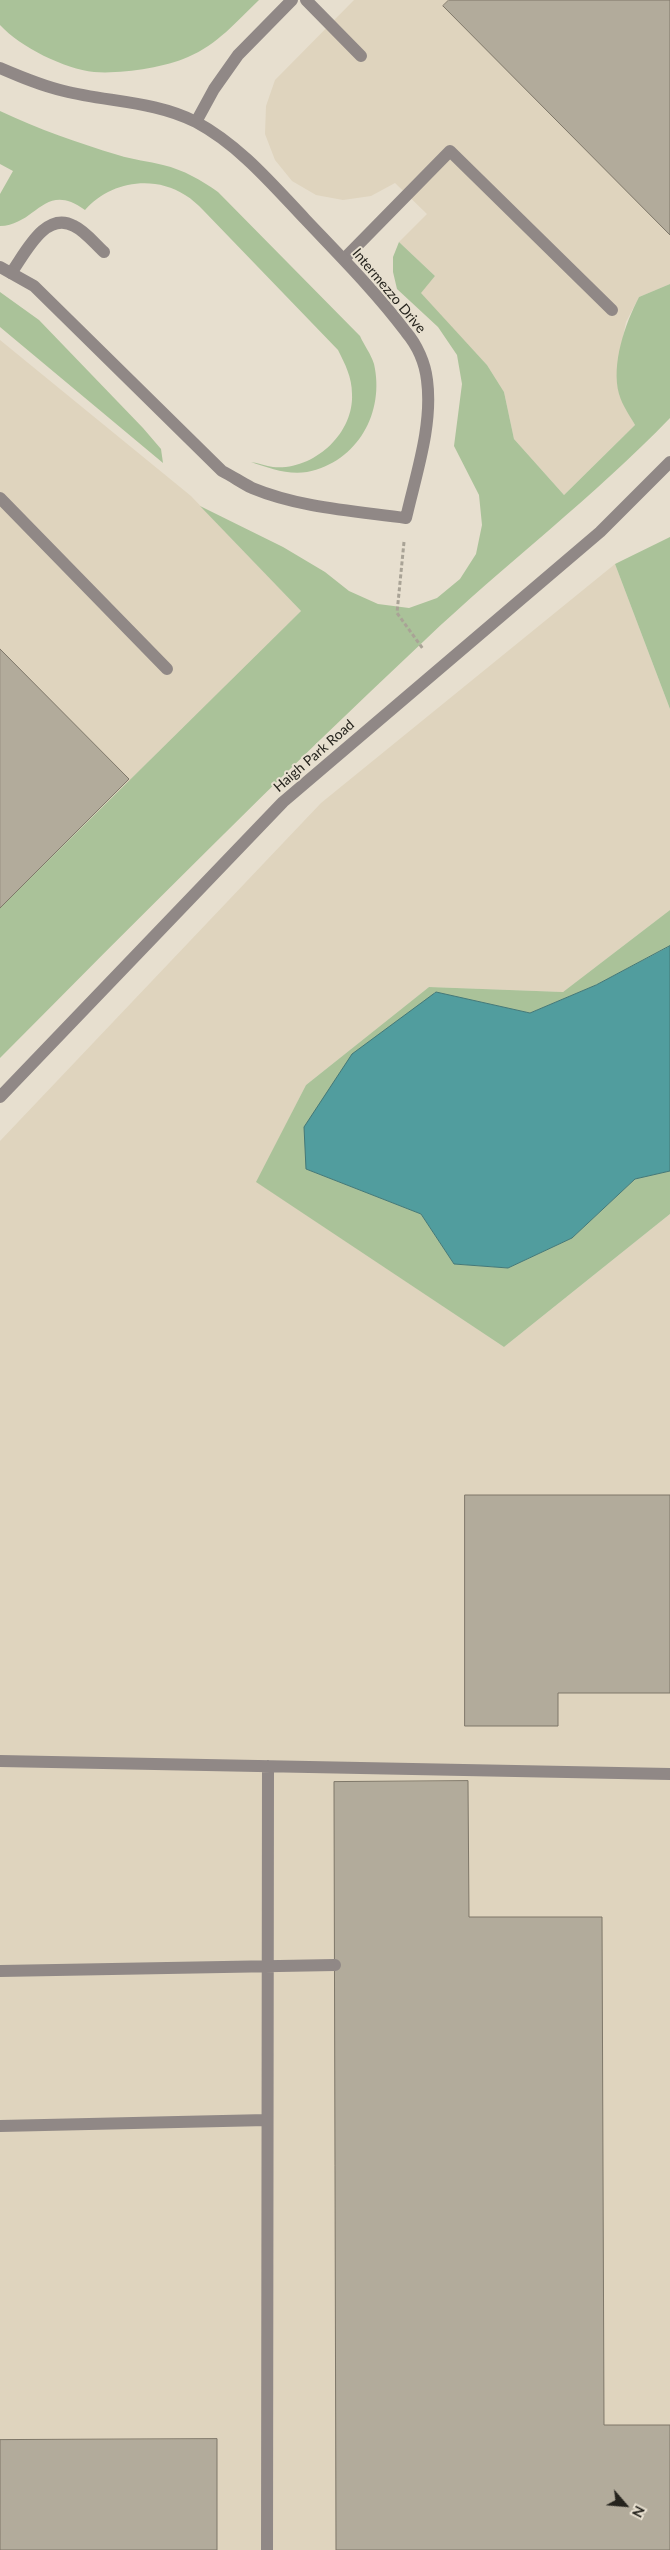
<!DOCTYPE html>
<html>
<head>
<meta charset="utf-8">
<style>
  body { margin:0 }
  #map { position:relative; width:670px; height:2550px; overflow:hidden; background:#e7dfcf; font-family:Lato,sans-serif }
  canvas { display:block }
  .north { position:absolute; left:600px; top:2480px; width:50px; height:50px; -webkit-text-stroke:4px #e7dfcf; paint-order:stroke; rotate:117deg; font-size:14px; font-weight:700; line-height:20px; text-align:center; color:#25231d }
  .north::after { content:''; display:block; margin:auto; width:18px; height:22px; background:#25231d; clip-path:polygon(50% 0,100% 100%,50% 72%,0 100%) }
</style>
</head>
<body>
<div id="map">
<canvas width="670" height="2550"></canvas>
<div class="north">N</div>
</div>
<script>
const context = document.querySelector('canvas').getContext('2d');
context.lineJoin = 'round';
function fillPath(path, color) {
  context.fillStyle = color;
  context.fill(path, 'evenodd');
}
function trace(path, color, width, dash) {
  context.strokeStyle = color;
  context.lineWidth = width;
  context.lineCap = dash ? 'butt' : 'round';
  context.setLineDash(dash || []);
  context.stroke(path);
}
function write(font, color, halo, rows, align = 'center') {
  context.font = font + ' Lato,sans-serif';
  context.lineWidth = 4;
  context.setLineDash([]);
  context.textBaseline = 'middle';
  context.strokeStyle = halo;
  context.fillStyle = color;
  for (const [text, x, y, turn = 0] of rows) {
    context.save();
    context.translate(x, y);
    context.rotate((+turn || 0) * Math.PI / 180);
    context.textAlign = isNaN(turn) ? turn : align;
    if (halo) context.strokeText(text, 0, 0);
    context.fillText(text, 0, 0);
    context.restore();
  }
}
fillPath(new Path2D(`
  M354,0H670V284L639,297L626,322L618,362L619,394L635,425L564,495L514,439L504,392L487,365L420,293L435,276L399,242L427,214L395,183L371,196L343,200L316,195L292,181L275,160L265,134L266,106L275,80Z
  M0,340L191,496L301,611L0,908Z
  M615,564L670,709V910L563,992L429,987L306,1085L257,1182L504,1347L670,1214V2550H0V1141L321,803Z`), '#dfd4be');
fillPath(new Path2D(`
  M0,0H259C237,21 217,45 188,57C163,68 121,74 94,72C65,69 20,47 0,25Z
  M0,111C38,129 78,143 118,155C133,160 149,161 163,165C184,170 201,180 218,192L360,336C364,345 371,354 374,364C385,412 358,462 307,472C287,475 269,468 251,462C258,463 266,466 273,467C313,471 354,434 352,394C352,377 345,364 338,350L203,210C198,205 192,199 185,195C153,174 109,182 85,210C44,180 37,225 0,226V194L13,171L0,164Z
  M399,242L435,276L421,293L487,365L504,392L514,439L564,495L635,425C630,416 622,405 619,394C611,364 625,324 639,297L670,284V418C594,497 505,564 425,640C280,776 140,917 0,1058V908L301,611L200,506L283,547L325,572L349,591L378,604L409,608L437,598L460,579L476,554L482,525L479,495L454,446L462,384L457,355L438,327L397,289L393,272V257Z
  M0,292L39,320L143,428L161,449L163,463L0,327Z
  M670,537V709L615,564Z
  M670,910V946L596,985L530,1013L435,992L306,1169L421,1214L454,1264L508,1268L572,1238L635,1179L670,1171V1214L504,1347L256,1182L306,1085L429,987L563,992Z`), '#aac299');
const water = new Path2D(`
  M670,946V1171L635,1179L572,1238L508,1268L454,1264L421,1214L306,1169L304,1127L352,1054L436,992L530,1013L596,985Z`);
fillPath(water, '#519d9e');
trace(water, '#447877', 1);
const building = new Path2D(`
  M449,0H670V235L443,6Z
  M0,649L129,779L0,908Z
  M465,1495H670V1693H558V1726H465Z
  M468,1781L469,1917H602L604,2425H670V2550H336L334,1782Z
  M217,2439V2550H0V2440Z`);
fillPath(building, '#b2ab9b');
trace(building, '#7e7769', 1);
trace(new Path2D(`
  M404,542L397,613L423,649`), '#a9a396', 3, [4, 2.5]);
trace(new Path2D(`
  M306,0L361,56
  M344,259L450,151L612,310
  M11,273C25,254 45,210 74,226C85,231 95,244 104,252
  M0,498L167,669
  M0,1097L283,802L600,532L670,462
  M0,1761L670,1774
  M0,1971L335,1965
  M0,2126L267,2120
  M267,2550L268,1766`), '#908886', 12);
trace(new Path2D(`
  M0,68C21,77 42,86 64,91C108,102 155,101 196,122C239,145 272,184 305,219C340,256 376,292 406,332C417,345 425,363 427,380C433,425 416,474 406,518C355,511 300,508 252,488C242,483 232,476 222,471L34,286L0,267
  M196,122L214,89L238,55L292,0`), '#908886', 12);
write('14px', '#25231d', '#e7dfcf', [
  ["Intermezzo Drive",389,291,50],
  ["Haigh Park Road",314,756,-41]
]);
</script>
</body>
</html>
